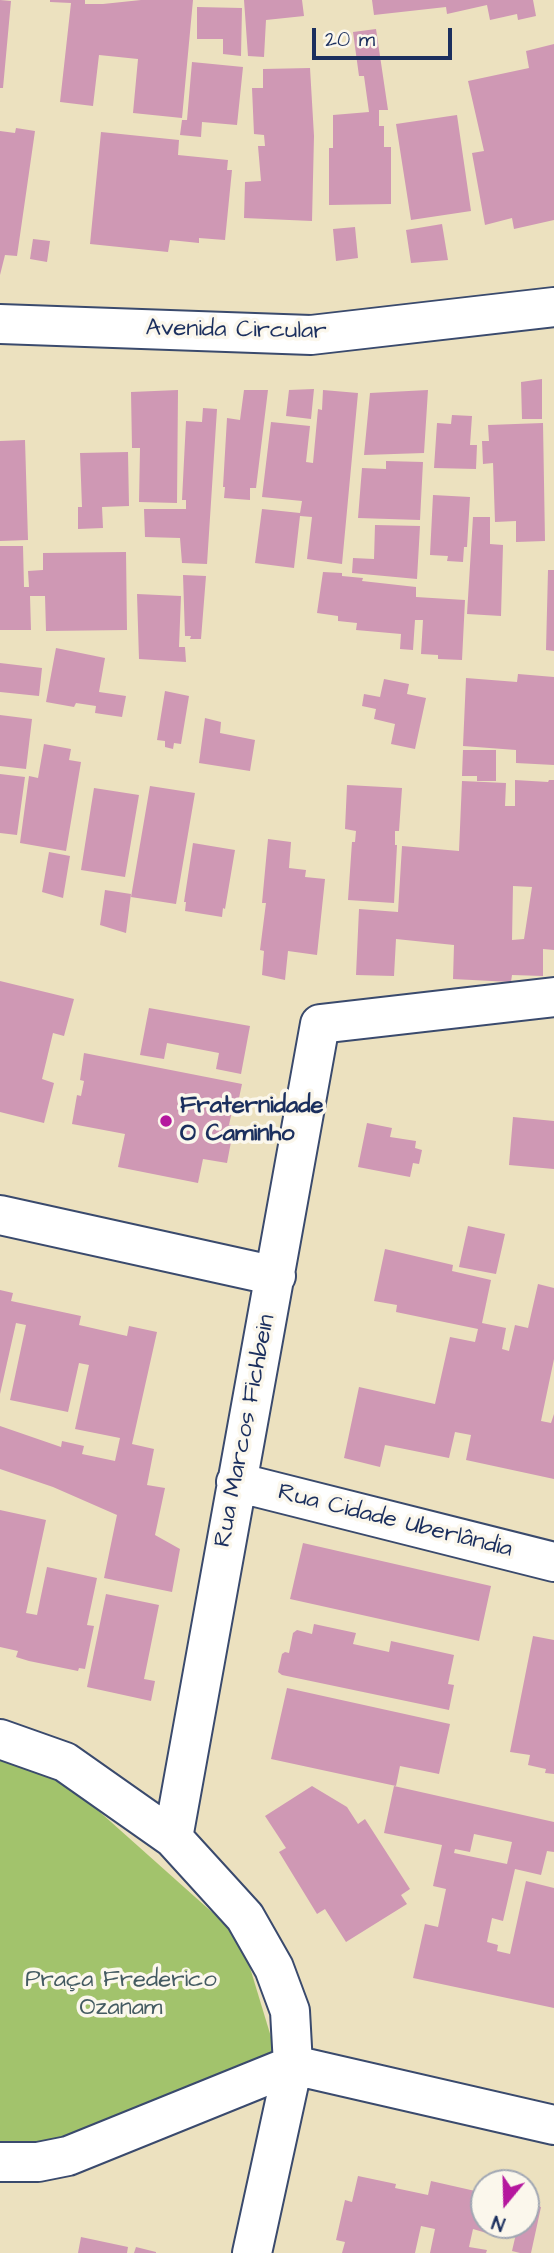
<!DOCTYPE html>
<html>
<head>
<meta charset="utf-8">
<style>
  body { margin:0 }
  #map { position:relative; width:554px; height:2253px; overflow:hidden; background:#ece1bf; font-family:"Architects Daughter",sans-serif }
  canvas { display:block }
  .north { position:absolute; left:470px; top:2169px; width:70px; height:70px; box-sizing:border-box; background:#fbf7ec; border:2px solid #a1a7b3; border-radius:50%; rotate:199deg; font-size:19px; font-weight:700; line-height:28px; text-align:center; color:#1b2f5e }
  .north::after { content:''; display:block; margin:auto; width:24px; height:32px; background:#b5179e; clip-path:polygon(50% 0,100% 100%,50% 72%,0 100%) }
  .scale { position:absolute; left:312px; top:28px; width:140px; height:32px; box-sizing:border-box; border:4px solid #1b2f5e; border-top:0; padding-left:9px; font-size:21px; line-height:24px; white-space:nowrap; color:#1b2f5e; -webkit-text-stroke:5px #fbf7ec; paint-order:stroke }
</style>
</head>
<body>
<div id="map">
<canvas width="554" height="2253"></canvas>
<div class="north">N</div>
<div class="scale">20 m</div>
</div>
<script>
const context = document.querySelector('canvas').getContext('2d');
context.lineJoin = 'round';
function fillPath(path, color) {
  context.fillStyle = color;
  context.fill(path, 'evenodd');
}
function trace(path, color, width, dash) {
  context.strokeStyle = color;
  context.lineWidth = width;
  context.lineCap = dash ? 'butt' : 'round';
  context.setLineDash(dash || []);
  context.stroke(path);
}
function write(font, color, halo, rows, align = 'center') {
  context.font = font + ' "Architects Daughter",sans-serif';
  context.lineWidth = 7;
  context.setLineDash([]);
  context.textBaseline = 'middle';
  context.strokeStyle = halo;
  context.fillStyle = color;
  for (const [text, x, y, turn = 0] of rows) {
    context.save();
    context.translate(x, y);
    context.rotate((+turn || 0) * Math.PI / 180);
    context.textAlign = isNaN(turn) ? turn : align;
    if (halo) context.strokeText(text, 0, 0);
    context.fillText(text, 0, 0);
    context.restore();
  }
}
fillPath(new Path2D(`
  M0,1757L64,1780L241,1938L278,2060L0,2161Z`), '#a2c36c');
fillPath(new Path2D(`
  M0,0L11,1L3,88H0Z
  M50,0H85V4H103L141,0H193L182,118L133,113L138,59L99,55L93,106L60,102L71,3L50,2Z
  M244,0H302L304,16L266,20L264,57L248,56Z
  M372,0H533L536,16L518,20L517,14L490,20L487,5L447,14L446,7L374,15Z
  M197,7L242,8L241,56L223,54V39H197Z
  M376,29L388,110H379V126H384V147H391V204L329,205V148H333V115L369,112L364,76H359L353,32Z
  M554,44V220L514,229L512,218L485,225L472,153L484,151L468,81L529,68L526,51Z
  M192,62L243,67L237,125L202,122L201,137L180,135L182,120H187Z
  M310,68L314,136L312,221L244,218L245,182L261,181L258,146H265L264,135L254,134L252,88H263V69Z
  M457,115L471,211L411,220L396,124Z
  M16,128L35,131L17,256L5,255L0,275V131L15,133Z
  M101,132L179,140L178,155L228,160L227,170H232L225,240L199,238V243L170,240L168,252L90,244Z
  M442,224L448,260L411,263L406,230Z
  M355,227L358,258L336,261L333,229Z
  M33,239L50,241L47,262L30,259Z
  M542,379V419H522L521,382Z
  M314,389L311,419L286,416L289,390Z
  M178,390L177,503L139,502L140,448H132L131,392Z
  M244,390H268L256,488H250V500L224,498L225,487H223L227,418L240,420Z
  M323,390L358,393L342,564L307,559L312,517L300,516L294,568L255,563L262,509L300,513L302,501L262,497L271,422L310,426L306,462L313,463L318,409L322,410Z
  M428,390L424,453L364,455L370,393Z
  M203,408L217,409L207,564L182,563L180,538L145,537L144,509H186V500H182L186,421L202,422Z
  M452,415L472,416L470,445H477L476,469L434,468L437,423L451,424Z
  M543,423L545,541L516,542V521L495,522L493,463L483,464L482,441H489L488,425Z
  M25,440L28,540L0,541V441Z
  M128,452L129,506L102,507L103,528L78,529V507H82L80,453Z
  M386,461L423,462L420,520L358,518L362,468L386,469Z
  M433,495L470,497L467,547H464L463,562L447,561L448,556L430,555Z
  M473,517H490V544L503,545L501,616L467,614Z
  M375,525L420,526L417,579L352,573L353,558L374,559Z
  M0,546H23L24,587H29L28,571L43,570V553L126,552L127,630L46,631L45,596H30L31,630H0Z
  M548,570H554V651L546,650Z
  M323,572L342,573V576L363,578L362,581L416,587V597L465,600L462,660L438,659V655L421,654L423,620H415L413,650L400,649L401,634L356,630L357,623L338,621V616L317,613Z
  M183,575L206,576L201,639H190L191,636H185Z
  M137,594L181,596L179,647H185L186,662L139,659Z
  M56,648L105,658L99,692L126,696L122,717L95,713L96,706L76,703L74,707L46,702Z
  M0,663L42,668L39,696L0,692Z
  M518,674L554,677V765L516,763V750L463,746L466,678L517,682Z
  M384,679L409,684L407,694L426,698L415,749L391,744L395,724L374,719L376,709L362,706L364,694L380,697Z
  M165,691L189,696L181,744L174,743L173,749L165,747V741L157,740Z
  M0,715L32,719L26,769L0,766Z
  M205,718L221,722L220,733L255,740L250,771L199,763Z
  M44,744L71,749L69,760L81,762L66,851L20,843L29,776L38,778Z
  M463,750H496V781H477V776H462Z
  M0,774L25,777L17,835L0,833Z
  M515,780L548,782L549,780H554V950L543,949V976L512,975L511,982L453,979L454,945L396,939L394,976L356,975L359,909L398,912L402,846L459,851L462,781L506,783L505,806H515ZM513,886L532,887L524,939L512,940Z
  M347,785L402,788L399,831H395V845H397L394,903L348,900L352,842H355L356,831L345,829Z
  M150,786L195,793L176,904L131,897Z
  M94,788L139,795L125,877L81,870Z
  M268,839L291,842L289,868L306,870L305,877L325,879L317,955L288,951L285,980L262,975L264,951L260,950L266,903H262Z
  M193,843L235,850L225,909L223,908L222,917L185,911L186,902H184Z
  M49,852L70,856L63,898L42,892Z
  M105,890L131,894L126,933L100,925Z
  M0,981L74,999L64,1036L53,1033L42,1079L54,1083L44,1123L0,1112Z
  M149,1008L250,1026L241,1074L216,1069L219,1053L167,1043L164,1059L140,1055Z
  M84,1053L242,1084L236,1112L232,1111L229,1125L234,1126L227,1163L203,1159L198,1183L118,1167L125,1134L72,1124L77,1095L81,1096L84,1081L80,1080Z
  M513,1117L554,1121V1169L509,1165Z
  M367,1123L392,1128L390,1137L416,1141L415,1148L422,1150L419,1164L413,1163L410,1177L358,1167Z
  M468,1226L505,1234L496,1274L459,1267Z
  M385,1249L453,1265L452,1271L491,1280L482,1323L506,1328L502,1349L509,1351L515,1325L528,1328L538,1284L554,1288V1359L541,1421L551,1423L554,1414V1479L466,1460L471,1435L455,1432L449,1458L385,1445L380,1467L344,1458L359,1387L435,1404L450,1337L475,1342L478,1329L396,1312L397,1305L374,1301Z
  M0,1290L13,1293L11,1301L81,1316L79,1325L127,1336L129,1326L157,1332L132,1444L154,1449L147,1485L165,1488L155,1535L180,1549L172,1592L104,1578L117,1515L53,1487L0,1469V1426L61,1447L62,1441L84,1446L82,1454L115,1461L120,1438L75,1429L89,1365L79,1363L68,1412L10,1400L26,1325L16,1323L0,1394Z
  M0,1510L46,1520L26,1613L37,1615L47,1567L97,1578L87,1625L94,1626L85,1669L79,1668L78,1671L29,1661L16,1657L18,1651L0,1647Z
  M303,1543L491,1586L479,1641L290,1599Z
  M106,1594L159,1605L144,1679L155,1681L151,1701L87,1687Z
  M314,1624L356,1633L353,1644L389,1652L391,1641L454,1655L448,1684L454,1685L449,1710L282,1675L278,1672L282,1654L285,1652L289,1653L293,1633L297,1630L312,1634Z
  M533,1636L554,1640V1774L545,1773L546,1769L528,1765L530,1755L510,1752Z
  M287,1688L450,1724L439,1774L400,1766L396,1786L271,1759Z
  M312,1786L347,1807L358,1824L365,1819L410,1889L401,1895L407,1904L346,1942L325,1909L317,1914L279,1852L286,1848L265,1816Z
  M394,1786L554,1822V1852L547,1851L541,1875L515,1869L503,1921L492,1918L487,1942L498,1945L497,1951L510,1954L526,1881L554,1888V2008L413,1978L425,1924L438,1927L446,1889L433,1886L442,1845L384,1833ZM474,1834L512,1842L507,1864L454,1853L455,1849L470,1852Z
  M358,2176L396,2184L395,2188L428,2195L431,2181L484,2193V2225H492L490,2234L473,2229L469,2247L487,2250L486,2253H430L435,2229L421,2226L415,2253H342L345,2242L336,2240L345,2200L352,2202Z
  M526,2204L541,2207L531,2253H520L512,2251L518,2225H526Z
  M81,2237L128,2247L127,2253H78Z
  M136,2247L156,2252V2253H134Z`), '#cf98b4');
const minor = new Path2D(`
  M0,1215L276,1276
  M236,1482L554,1562
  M0,1739L65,1762L173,1838L245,1917L274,1968L290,2011L293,2065L252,2253
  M173,1838L320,1024L554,997
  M0,2162H38L68,2156L293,2065L554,2125`);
const tertiary = new Path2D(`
  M0,324L311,335L554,307`);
trace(minor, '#3a4a6d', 42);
trace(tertiary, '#3a4a6d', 42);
trace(minor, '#fff', 38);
trace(tertiary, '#fff', 38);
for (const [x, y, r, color] of [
  [166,1121,7,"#b5179e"]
]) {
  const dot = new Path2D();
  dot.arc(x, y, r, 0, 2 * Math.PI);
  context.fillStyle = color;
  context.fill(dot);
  trace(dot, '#fbf7ec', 2.5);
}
write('24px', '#1b2f5e', '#fbf7ec', [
  ["Avenida Circular",236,331,1],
  ["Rua Marcos Fichbein",246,1431,-79],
  ["Rua Cidade Uberlândia",395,1522,14]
]);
write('bold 24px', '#1b2f5e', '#fbf7ec', [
  ["Fraternidade",180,1107],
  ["O Caminho",180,1135]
], 'left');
write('24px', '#445b62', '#fbf7ec', [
  ["Praça Frederico",121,1981],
  ["Ozanam",121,2009]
]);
</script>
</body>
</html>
